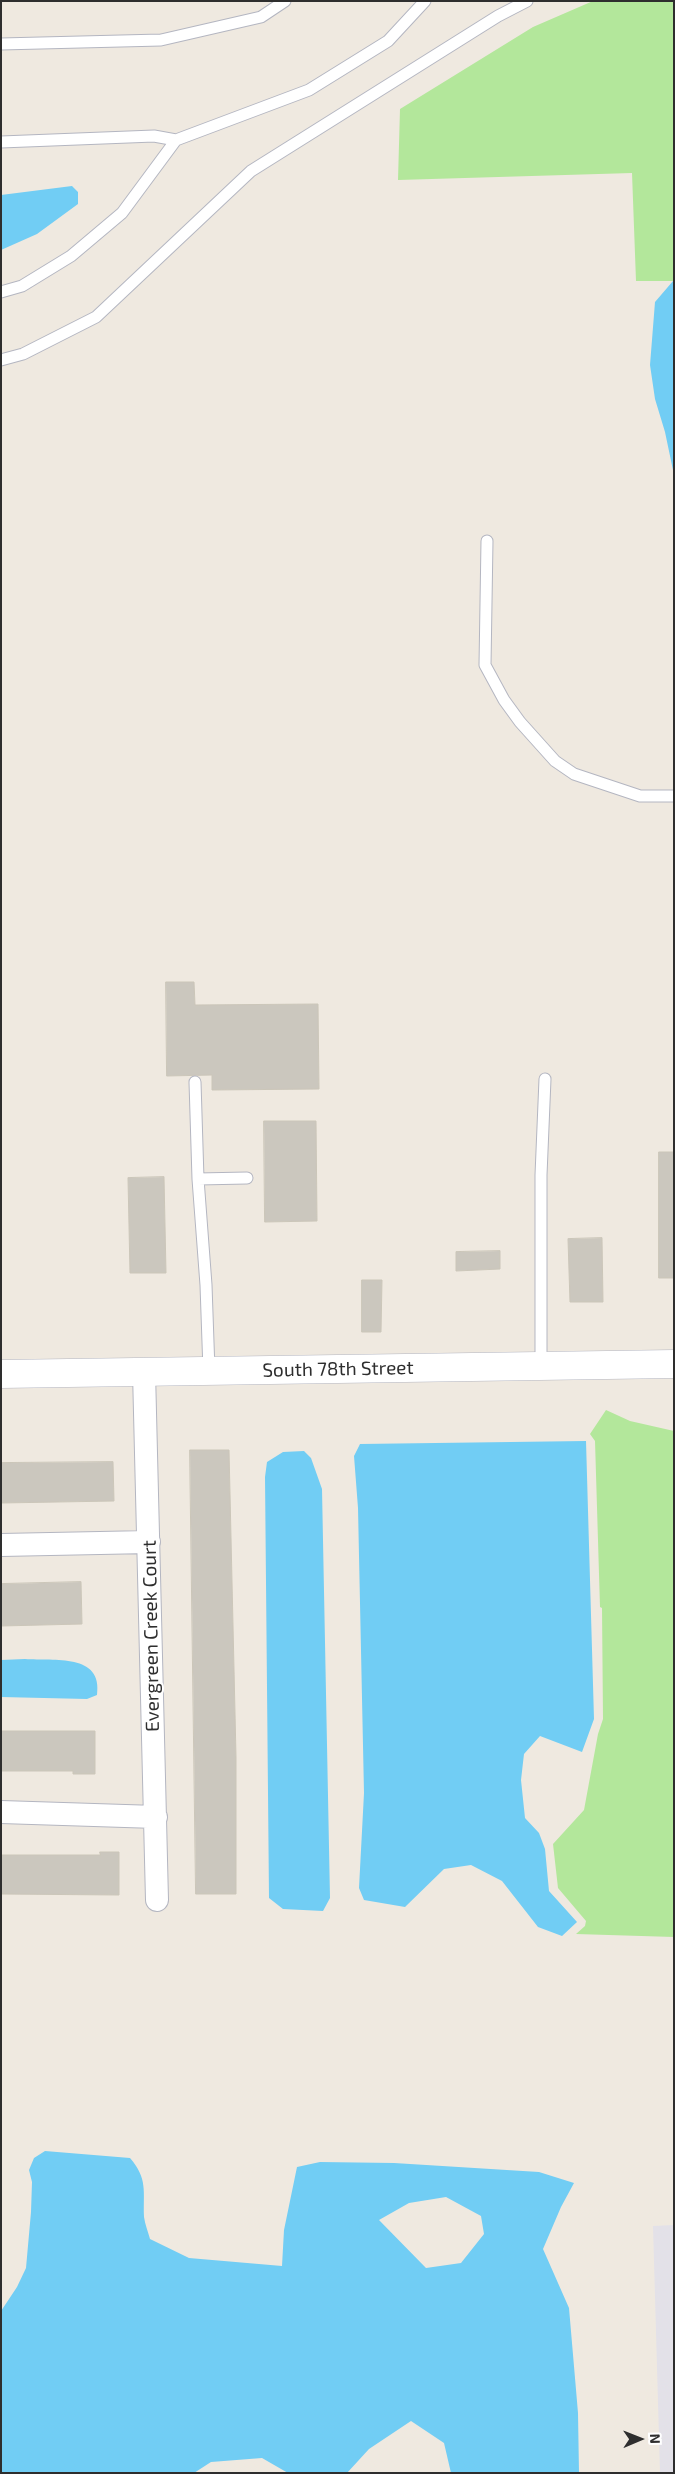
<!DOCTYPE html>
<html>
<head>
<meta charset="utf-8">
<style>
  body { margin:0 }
  #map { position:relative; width:675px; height:2474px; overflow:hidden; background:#efe9e0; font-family:"Exo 2",sans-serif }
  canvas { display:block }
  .frame { position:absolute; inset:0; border:2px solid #2e2e2e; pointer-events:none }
  .north { position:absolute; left:615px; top:2414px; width:50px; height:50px; -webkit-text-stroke:4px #fff; paint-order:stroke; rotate:89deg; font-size:14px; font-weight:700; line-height:20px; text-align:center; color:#2e2e2e }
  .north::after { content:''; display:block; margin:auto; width:18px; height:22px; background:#2e2e2e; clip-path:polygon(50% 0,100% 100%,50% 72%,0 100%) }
</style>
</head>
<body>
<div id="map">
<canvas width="675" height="2474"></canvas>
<div class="frame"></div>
<div class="north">N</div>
</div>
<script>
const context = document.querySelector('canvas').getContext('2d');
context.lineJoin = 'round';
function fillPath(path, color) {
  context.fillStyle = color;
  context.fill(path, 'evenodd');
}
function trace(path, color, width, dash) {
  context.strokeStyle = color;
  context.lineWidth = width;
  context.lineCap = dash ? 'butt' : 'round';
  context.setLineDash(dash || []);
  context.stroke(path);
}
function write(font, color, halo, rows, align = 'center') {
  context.font = font + ' "Exo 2",sans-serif';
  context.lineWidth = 4;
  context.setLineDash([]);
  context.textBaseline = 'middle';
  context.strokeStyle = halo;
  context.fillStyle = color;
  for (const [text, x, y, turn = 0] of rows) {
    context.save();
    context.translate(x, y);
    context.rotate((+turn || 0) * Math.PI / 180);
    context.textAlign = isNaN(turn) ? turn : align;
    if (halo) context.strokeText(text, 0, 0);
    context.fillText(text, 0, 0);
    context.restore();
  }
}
fillPath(new Path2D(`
  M674,2225V2473H660L653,2226Z`), '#e3e1e8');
fillPath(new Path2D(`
  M593,1H674V281H636L632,173L398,180L400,109L533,27Z
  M606,1410L630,1421L674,1431V1937L576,1934L585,1926L586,1921L558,1888L553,1844L584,1810L598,1734L603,1719L602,1608L600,1607L595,1441L590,1434Z`), '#b3e79b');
fillPath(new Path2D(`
  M72,186L78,192V204L37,234L1,250V195Z
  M673,281H674V475L665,432L655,399L650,365L655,302Z
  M586,1441L594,1719L582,1752L540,1736L524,1754L521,1780L525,1818L539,1833L545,1849L549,1891L577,1922L562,1936L538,1927L502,1881L471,1865L444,1869L405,1907L364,1900L359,1888L364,1793L358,1508L354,1456L360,1444Z
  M304,1451L311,1458L322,1489L330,1898L323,1911L283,1909L269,1898L265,1477L267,1462L283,1452Z
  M25,1659C54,1661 103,1653 97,1695L87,1699L1,1697V1660Z
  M45,2151L130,2158C148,2179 143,2191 144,2217C145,2224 148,2232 150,2239L189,2258L282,2266L284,2230L297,2167L320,2162L394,2163L539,2172L574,2183L561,2207L543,2249L569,2308L578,2413L579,2473H451L444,2443L411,2421L369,2449L347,2473H288L262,2458L211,2462L194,2473H1V2311L17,2287L26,2268L31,2212L32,2182L29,2170L34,2158ZM446,2197L481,2216L484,2234L461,2263L426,2268L379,2220L409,2203Z`), '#71cdf4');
const building = new Path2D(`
  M166,982H194L195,1005L318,1004L319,1089L212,1090V1075L167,1076Z
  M264,1121H316L317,1221L265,1222Z
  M659,1152H674V1278H659Z
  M164,1177L166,1273H130L128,1178Z
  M602,1238L603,1302H570L568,1239Z
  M500,1251V1269L456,1271V1252Z
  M362,1280H382L381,1332H362Z
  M190,1450H229L236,1757V1894H196Z
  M113,1462L114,1501L1,1503V1463Z
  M81,1582L82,1624L1,1626V1584Z
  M1,1731H95V1774H73V1771H1Z
  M100,1852H119V1895L1,1894V1855H100Z`);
fillPath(building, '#cbc7be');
trace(building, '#cbc6b9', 1);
const service = new Path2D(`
  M1,44L161,40L261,17L285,1
  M1,142L154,136L176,140
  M1,292L22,286L71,256L122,213L176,140L309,90L388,41L425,1
  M1,360L23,354L96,317L251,171L498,16L527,1
  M487,541L485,665L504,700L520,722L555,761L574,774L640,796H674
  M195,1082L198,1179
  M541,1365V1175L545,1079
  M209,1371L206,1285L198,1179L247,1178`);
const minor = new Path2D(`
  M144,1372L157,1900
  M1,1545L149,1542
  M1,1812L156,1817`);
const tertiary = new Path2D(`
  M1,1374L674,1364`);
trace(service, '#b4b6c1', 13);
trace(minor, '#b4b6c1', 24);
trace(tertiary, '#b4b6c1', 29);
trace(service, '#fff', 11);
trace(minor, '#fff', 22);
trace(tertiary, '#fff', 28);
write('19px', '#2e2e2e', '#fff', [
  ["South 78th Street",338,1369,-1],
  ["Evergreen Creek Court",151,1636,-91]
]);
</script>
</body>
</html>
